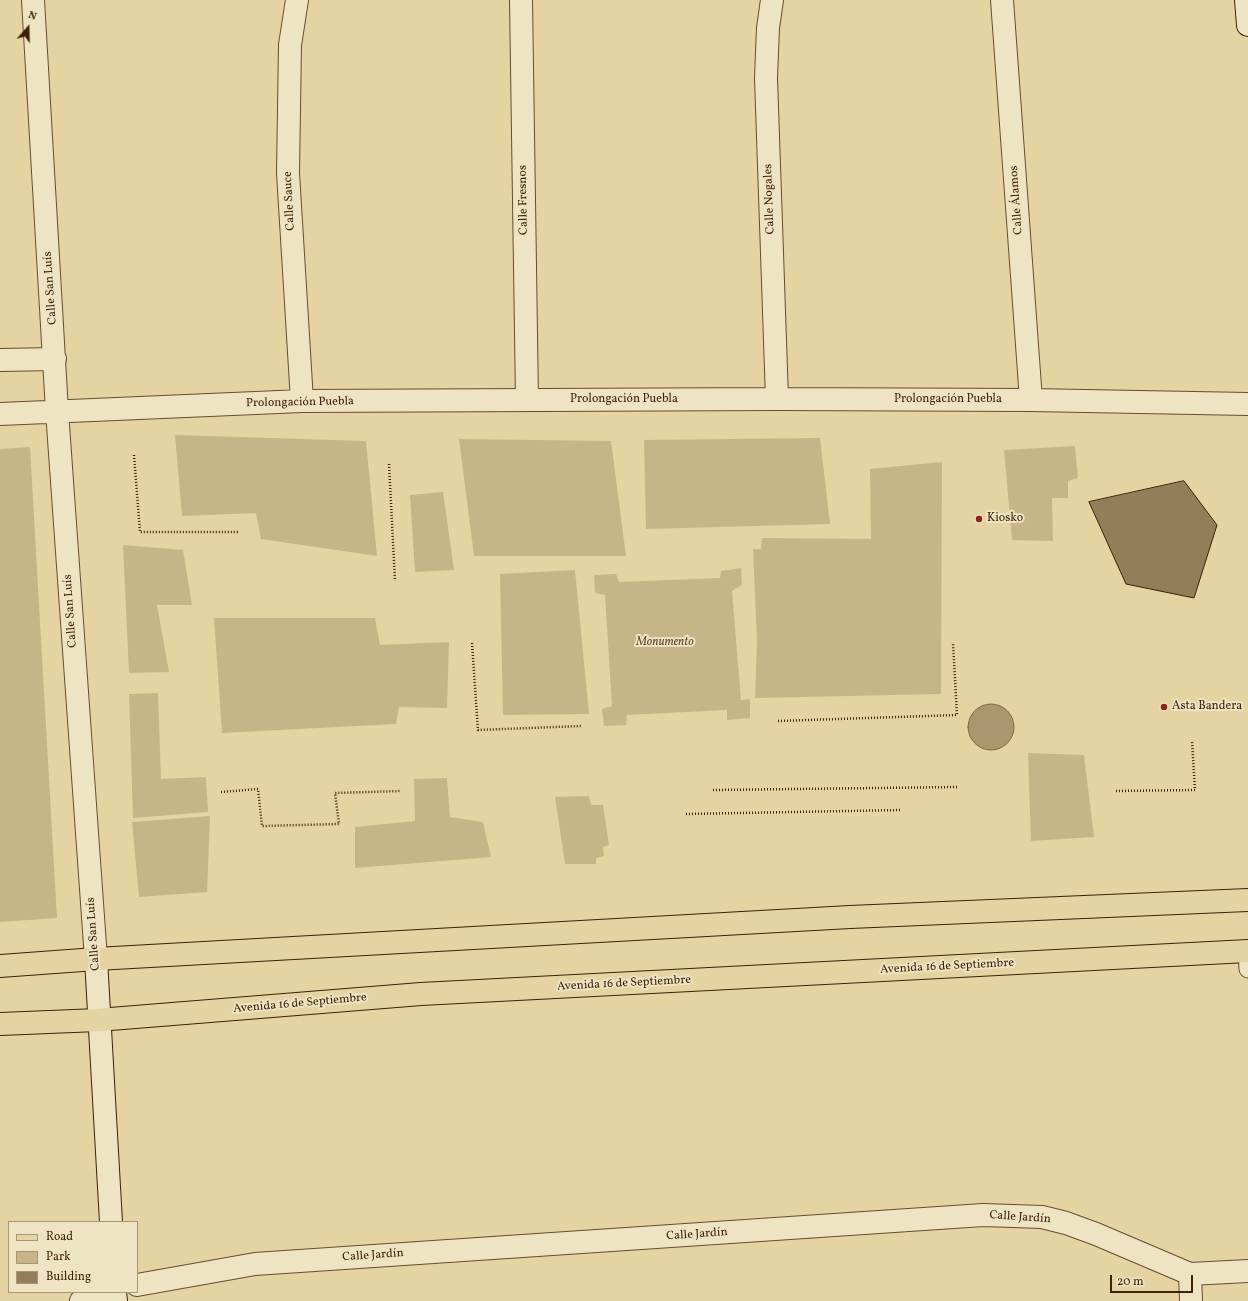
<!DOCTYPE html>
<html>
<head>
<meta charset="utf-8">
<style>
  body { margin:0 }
  #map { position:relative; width:1248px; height:1301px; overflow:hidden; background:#e5d4a1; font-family:Vollkorn,serif }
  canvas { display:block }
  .legend { position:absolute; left:8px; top:1221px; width:130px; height:72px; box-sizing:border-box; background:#eee3c2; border:1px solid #a79578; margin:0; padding:5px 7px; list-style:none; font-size:12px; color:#3d1f0a }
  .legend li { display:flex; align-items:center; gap:8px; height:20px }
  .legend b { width:20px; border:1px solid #a79578 }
  .north { position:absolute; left:8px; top:8px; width:40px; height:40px; -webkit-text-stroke:3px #eee3c2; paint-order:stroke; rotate:20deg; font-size:11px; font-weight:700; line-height:16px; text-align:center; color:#3d1f0a }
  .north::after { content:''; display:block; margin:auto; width:14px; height:18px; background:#3d1f0a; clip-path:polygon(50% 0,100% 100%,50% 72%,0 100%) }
  .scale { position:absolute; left:1110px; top:1275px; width:83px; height:18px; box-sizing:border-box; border:2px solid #3d1f0a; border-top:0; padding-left:5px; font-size:12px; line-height:14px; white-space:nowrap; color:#3d1f0a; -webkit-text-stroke:3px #eee3c2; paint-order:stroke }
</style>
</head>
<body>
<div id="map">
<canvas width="1248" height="1301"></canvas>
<ul class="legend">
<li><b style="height:5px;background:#e5d4a1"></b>Road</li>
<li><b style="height:11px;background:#c8b587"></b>Park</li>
<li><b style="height:11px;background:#947d59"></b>Building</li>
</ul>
<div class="north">N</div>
<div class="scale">20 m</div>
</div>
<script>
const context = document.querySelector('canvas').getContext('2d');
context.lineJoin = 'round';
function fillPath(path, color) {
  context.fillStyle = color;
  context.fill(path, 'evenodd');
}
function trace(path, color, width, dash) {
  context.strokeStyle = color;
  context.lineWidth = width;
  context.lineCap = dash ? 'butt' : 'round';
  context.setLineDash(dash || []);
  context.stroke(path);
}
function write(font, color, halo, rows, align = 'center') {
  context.font = font + ' Vollkorn,serif';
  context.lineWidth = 4;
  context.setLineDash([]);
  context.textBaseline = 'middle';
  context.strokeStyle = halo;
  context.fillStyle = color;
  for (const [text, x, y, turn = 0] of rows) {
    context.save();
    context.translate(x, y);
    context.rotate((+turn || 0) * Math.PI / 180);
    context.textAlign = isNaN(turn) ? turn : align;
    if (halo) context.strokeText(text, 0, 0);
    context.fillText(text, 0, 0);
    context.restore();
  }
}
fillPath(new Path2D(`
  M175,435L366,441L377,556L261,539L256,513L182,516Z
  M820,438L830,524L646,529L644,440Z
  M459,439L611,441L626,556H474Z
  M1075,446L1078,478L1068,481V498H1052L1053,541L1012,540L1004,450Z
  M30,447L57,918L0,922V449Z
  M942,462L941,694L755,698L757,642L753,549H761L762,538L871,539L870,469Z
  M443,492L454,570L415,572L410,495Z
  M123,545L183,550L192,605H157L169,672L129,673Z
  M741,568L742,585L732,591L741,700L750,699V718L727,720V710L627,715L626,725L604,726L602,709L612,706L605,595L595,593L594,575L616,574L619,582L720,578L721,571Z
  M575,570L589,714L503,715L500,574Z
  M214,618H375L380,645L449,642L447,708L399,707L396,724L222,733Z
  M158,693L161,779L206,777L208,812L133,818L129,694Z
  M1028,753L1084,755L1094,837L1031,841Z
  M447,778L450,817L483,822L491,857L355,868V827L415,821L414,779Z
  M589,796L591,805H603L609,845L603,847L604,856L596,858V864H565L555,797Z
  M210,816L207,892L139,897L132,822Z`), '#c8b587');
const water = new Path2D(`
  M968 727a23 23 0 1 1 46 0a23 23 0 1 1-46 0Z`);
fillPath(water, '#ac966e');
trace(water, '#806646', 1);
const building = new Path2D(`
  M1184,481L1217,525L1194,598L1126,584L1089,502Z`);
fillPath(building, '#947d59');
trace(building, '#3d1f0a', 1);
const lane = new Path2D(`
  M1247,951L1248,969`);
const street = new Path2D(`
  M33,0L57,411L96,959
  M297,0L290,45L288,173L302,401
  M521,0L527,400
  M772,0L768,28L766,78L777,399
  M1002,0L1031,400
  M0,360L55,359
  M0,414L302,401L777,399L1031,400L1248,404
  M1190,1274L1191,1301
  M137,1285L255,1264L983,1215L1042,1217L1066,1223L1096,1234L1190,1274L1248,1271
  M81,1301L106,1292`);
const secondary = new Path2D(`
  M1246,0L1248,25
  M96,959L111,1222
  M115,1292L116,1301`);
const primary = new Path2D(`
  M0,966L96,959L850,917L1248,900
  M0,1024L98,1020L421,994L1248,951`);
trace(lane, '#674c30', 19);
trace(street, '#674c30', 24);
trace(secondary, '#3d1f0a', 24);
trace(primary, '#3d1f0a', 24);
trace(new Path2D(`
  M134,455L140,532H239
  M389,464L395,581
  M472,643L478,730L581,726
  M778,721L957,715L953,643
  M713,790L957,787
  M1116,791L1195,790L1192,741
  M221,792L258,789L262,826L339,824L335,793L401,791
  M686,814L901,810`), '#3d1f0a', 2.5, [1, 2]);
trace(lane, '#eee3c2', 17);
trace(street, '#eee3c2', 22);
trace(secondary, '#eee3c2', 22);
trace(primary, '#e5d4a1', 22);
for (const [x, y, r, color] of [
  [979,519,4,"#8f2418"],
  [1164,707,4,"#8f2418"]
]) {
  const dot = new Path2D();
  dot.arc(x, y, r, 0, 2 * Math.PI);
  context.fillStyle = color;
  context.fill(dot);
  trace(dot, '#eee3c2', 1.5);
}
write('12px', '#3d1f0a', '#eee3c2', [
  ["Calle Nogales",770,199,-92],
  ["Calle Fresnos",524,200,-91],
  ["Calle Álamos",1017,200,-94],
  ["Calle Sauce",290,201,-93],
  ["Calle San Luís",51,288,-94],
  ["Prolongación Puebla",624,400],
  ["Prolongación Puebla",948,400],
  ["Prolongación Puebla",300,403,-1],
  ["Calle San Luís",71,611,-94],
  ["Calle San Luís",94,934,-94],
  ["Avenida 16 de Septiembre",947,967,-3],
  ["Avenida 16 de Septiembre",624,984,-3],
  ["Avenida 16 de Septiembre",300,1004,-5],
  ["Calle Jardín",1020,1218,4],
  ["Calle Jardín",697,1235,-4],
  ["Calle Jardín",373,1256,-4]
]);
write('12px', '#3d1f0a', '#eee3c2', [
  ["Kiosko",987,519],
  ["Asta Bandera",1172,707]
], 'left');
write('italic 12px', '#604429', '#eee3c2', [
  ["Monumento",665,643]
]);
</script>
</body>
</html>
